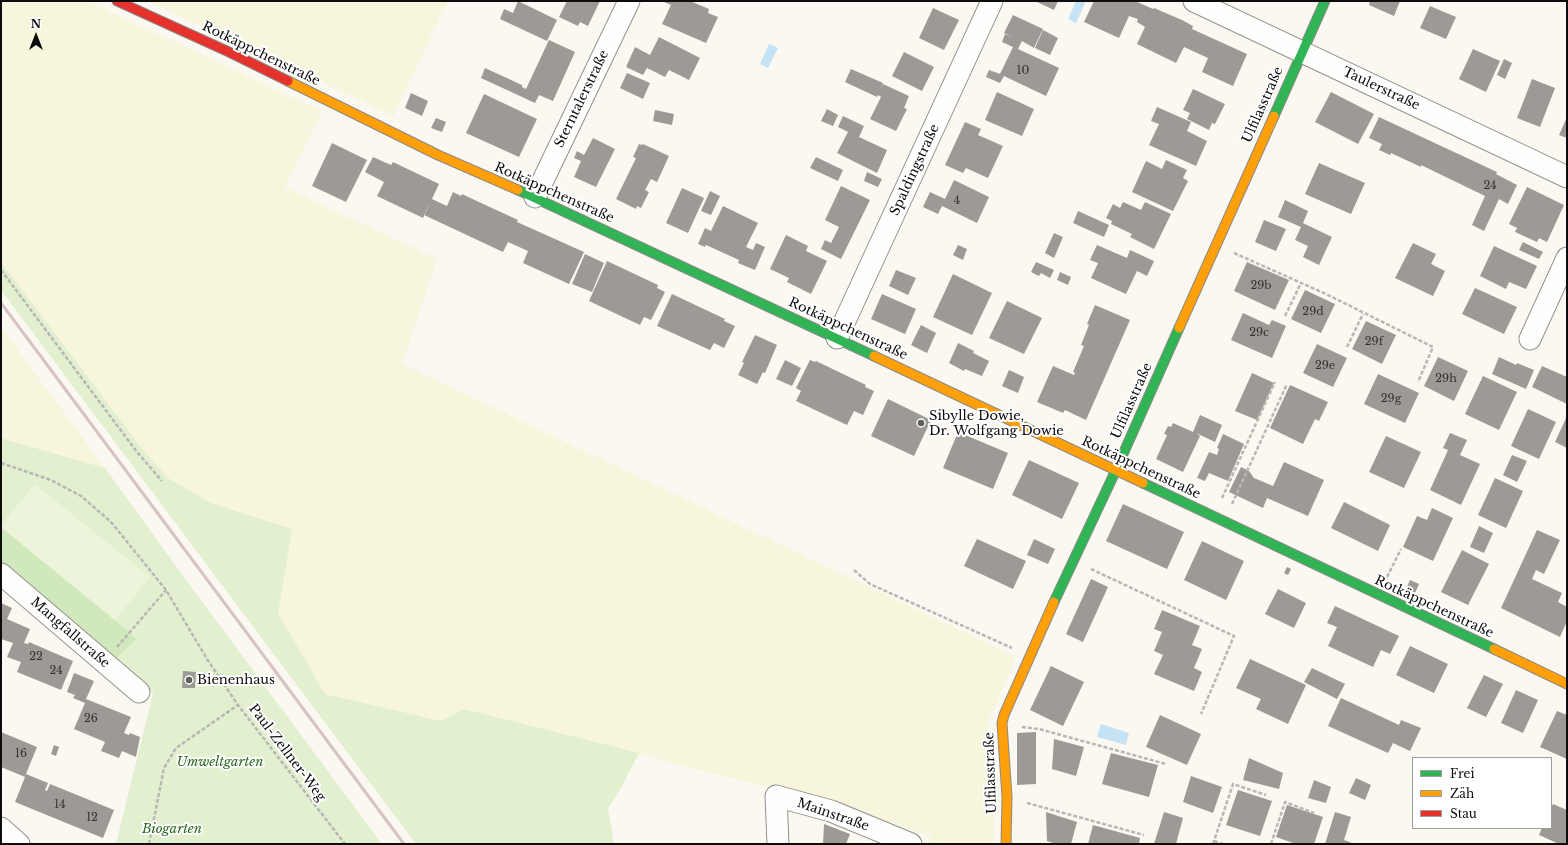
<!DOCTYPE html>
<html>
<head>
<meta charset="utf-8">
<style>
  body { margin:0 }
  #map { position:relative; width:1568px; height:845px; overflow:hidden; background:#faf8f0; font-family:"Libre Baskerville",serif }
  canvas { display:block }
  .frame { position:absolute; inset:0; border:2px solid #0c0c0c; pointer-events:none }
  .legend { position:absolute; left:1412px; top:757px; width:140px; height:72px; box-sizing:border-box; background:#fff; border:1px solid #9e9e9e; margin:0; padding:5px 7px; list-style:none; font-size:12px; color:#0c0c0c }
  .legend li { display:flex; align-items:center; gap:8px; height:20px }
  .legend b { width:20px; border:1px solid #9e9e9e }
  .north { position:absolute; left:16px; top:16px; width:40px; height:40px; -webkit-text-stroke:3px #fff; paint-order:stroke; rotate:0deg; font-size:11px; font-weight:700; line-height:16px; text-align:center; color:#0c0c0c }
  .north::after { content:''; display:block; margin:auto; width:14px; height:18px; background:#0c0c0c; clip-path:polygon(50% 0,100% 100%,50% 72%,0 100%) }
</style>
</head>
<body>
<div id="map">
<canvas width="1568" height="845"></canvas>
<div class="frame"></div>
<ul class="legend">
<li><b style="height:5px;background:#30b455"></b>Frei</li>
<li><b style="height:5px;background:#ff9f0a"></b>Zäh</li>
<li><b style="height:5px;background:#e5322d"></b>Stau</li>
</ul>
<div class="north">N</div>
</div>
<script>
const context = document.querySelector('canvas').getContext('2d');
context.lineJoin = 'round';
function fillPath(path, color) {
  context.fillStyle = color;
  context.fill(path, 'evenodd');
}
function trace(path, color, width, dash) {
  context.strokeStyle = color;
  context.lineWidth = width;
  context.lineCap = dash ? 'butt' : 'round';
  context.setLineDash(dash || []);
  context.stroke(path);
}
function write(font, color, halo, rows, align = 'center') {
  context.font = font + ' "Libre Baskerville",serif';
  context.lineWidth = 4;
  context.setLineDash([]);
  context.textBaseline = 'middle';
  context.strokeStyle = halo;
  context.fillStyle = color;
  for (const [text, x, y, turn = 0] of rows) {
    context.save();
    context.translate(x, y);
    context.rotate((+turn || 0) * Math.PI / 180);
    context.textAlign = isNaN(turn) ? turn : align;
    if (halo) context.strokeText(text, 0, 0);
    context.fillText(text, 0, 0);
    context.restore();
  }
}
fillPath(new Path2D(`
  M1,1H88L322,111L285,187L437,259L402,364L1016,657L986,728L990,751L995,801L994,844H948L939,841L938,844H931L928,843L931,837L887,821L768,787L464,709L441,721L325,694L278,613L292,529L211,503L168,478L144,451L1,262Z
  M148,1H448L393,116Z
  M1,327L105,468L1,438Z`), '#f7f5dc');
fillPath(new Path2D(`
  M1,262L144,451L168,478L211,503L292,529L278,613L325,694L441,721L464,709L639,753L620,790L608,808L614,844H416L1,290Z
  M1,438L105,468L192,588L382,844H116L153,693L116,659L137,639L115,620L1,527Z`), '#e2f0cf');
fillPath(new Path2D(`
  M1,527L115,620L137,639L116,659L1,562Z`), '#d1e8bd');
fillPath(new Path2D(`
  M35,484L150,577L115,620L1,527V525Z`), '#ecf4d9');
fillPath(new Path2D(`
  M1076,1H1086L1076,23L1068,19Z
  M769,44L778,48L768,68L760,64Z
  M1101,724L1129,733L1126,745L1097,737Z`), '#c6e2f5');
fillPath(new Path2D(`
  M518,1L557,20L547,41L500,19L504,9L513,13Z
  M567,1H600L588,26L580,22L578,26L559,17Z
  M662,1H690L709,9L708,13L718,17L706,43L662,24L671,5Z
  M1035,1H1058L1054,10Z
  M1094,1H1135L1153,9L1154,8L1182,20L1193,26L1192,29L1247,54L1233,86L1202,72L1208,58L1184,47L1176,63L1137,44L1145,27L1137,22L1138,19L1129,16L1119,38L1084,22Z
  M1370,1H1400L1394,16L1369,5Z
  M1430,6L1456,17L1446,39L1420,28Z
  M933,8L959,20L944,50L919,38Z
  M1013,15L1043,29L1034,48L1022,41L1018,49L1059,68L1046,96L1004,76L1000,83L986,77L989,70L1000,74L1013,47L1002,42L1005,34L1013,37L1004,33Z
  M1043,30L1058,38L1050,55L1035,48Z
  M659,37L700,58L689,80L669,70L665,77L647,68L643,75L626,67L635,47L650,55Z
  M549,40L575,52L553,101L539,95L535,103L481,78L485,68L522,85V87L526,89Z
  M1473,49L1500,61L1486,92L1459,79Z
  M904,52L934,67L922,91L892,76Z
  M1504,59L1512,63L1505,79L1497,75Z
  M851,69L883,83L880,90L883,84L909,96L904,108L907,109L896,131L870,119L881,97L878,95L877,97L845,82Z
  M627,73L650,83L643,99L620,88Z
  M1532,79L1555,88L1540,127L1517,118Z
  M1193,89L1225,104L1215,124L1212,123L1209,130L1187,119L1190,113L1183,110Z
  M997,92L1034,109L1022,136L985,120Z
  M1331,92L1374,114L1358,144L1315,122Z
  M411,93L428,101L422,116L405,108Z
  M484,94L537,119L519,157L466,133Z
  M1157,107L1191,122L1187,131L1207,141L1196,166L1149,145L1159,124L1151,121Z
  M827,109L838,115L833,126L821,121Z
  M655,110L674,114L672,125L653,121Z
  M843,116L864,126L859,137L887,150L877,173L837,153L848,132L838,127Z
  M1379,117L1497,172L1496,174L1517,185L1508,204L1499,199L1484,231L1472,225L1485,196L1421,165V167L1391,153L1390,155L1379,150L1382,144L1369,138Z
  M1567,117V138L1559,135Z
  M436,118L446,122L442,132L431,128Z
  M965,122L981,129L978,135L1003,146L988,178L966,168L963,173L945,165Z
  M593,138L615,149L596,187L574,177L581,161L574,158L577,151L584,155Z
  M332,143L367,160L346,202L312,186Z
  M639,144L642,145L643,144L669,156L657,182L651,179L645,190L649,192L641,208L637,206L636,209L616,199L636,158L633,157Z
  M373,157L391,165L393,162L439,184L423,218L377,196L384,182L365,172Z
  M816,157L843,170L838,181L810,168Z
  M1166,160L1187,170L1183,178L1188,181L1173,211L1132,192L1146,161L1162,169Z
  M1319,163L1365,183L1351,214L1305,194Z
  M867,172L882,179L878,187L864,181Z
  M954,180L989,197L977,223L942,206L938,214L923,207L930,192L945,199Z
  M841,186L870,200L841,259L821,249L825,240L831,243L839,227L825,220Z
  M1527,187L1564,205L1547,242L1539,238L1537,242L1515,232L1517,228L1509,224Z
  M682,188L704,198L688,233L666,223Z
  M710,191L720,196L711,215L701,211Z
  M453,192L461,196L462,194L479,202L518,220L517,222L584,252L569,284L523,263L528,251L508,242L503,252L424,215L432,199L447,206Z
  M1285,200L1308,211L1303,223L1332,237L1319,265L1303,257L1308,246L1295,240L1301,227L1278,217Z
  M1123,202L1141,210L1145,202L1171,214L1154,249L1130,237L1132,234L1111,224L1112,221L1106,218L1113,204L1120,208Z
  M723,206L758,223L746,247L753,250L756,243L765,247L755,270L738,263L739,260L706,245L705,247L698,244L705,228L711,231Z
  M1078,211L1109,225L1104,237L1073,223Z
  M1264,220L1286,229L1276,251L1255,242Z
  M1054,233L1063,237L1054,258L1045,253Z
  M786,235L808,246L806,251L827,261L811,294L787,282L789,278L770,269Z
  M1523,242L1543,252L1539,259L1519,250Z
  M1413,243L1436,254L1431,264L1445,271L1433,296L1395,278Z
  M958,245L967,249L963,260L953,255Z
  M1097,245L1127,258L1130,250L1154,261L1147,276L1137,271L1126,294L1091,278L1098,263L1090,260Z
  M1494,246L1537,266L1526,289L1509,282L1506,289L1480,276Z
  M585,254L604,263L592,292L572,284Z
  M607,261L658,285L657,288L665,292L651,320L644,317L640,325L589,301Z
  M1036,262L1054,270L1050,278L1041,273L1039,276L1031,272Z
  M1247,262L1289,280L1275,310L1234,291Z
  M896,270L916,278L908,295L889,286Z
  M1060,272L1071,277L1068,285L1057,280Z
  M953,274L992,293L972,335L933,317Z
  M1475,288L1517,307L1504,334L1462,314Z
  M1305,290L1335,304L1321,333L1291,319Z
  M672,294L725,319L724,321L735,326L724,348L714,343L710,350L657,326Z
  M882,294L916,309L905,334L871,319Z
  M1007,301L1042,318L1024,354L989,338Z
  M1095,305L1130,320L1086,420L1065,410L1063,413L1037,402L1053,366L1074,375L1075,373L1073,372L1084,346L1081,345L1089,325L1087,324Z
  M1243,313L1269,325L1272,320L1286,326L1272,358L1231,340Z
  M1366,321L1396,335L1382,364L1352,349Z
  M921,325L936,333L927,353L911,345Z
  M755,335L777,345L765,373L763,372L757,384L738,375L744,363L742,362Z
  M958,343L974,351L973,353L989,361L982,376L965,369L964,371L949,363Z
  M1317,344L1347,358L1333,387L1303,373Z
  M1438,357L1468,371L1454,401L1424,386Z
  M1499,357L1516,365L1517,363L1534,370L1526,389L1492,374Z
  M785,360L801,368L792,386L776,379Z
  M810,360L815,362L816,361L866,385L865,387L874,391L863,415L854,411L847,425L796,401L801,391L796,388Z
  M1542,366L1567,377V404L1532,387Z
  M1009,370L1024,377L1018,393L1002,386Z
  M1252,373L1274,383L1257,420L1235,411Z
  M1378,374L1419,393L1405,423L1364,404Z
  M1483,376L1517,392L1499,430L1465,414Z
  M1290,385L1328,402L1319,421L1315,419L1303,444L1270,428Z
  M888,399L931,420L914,456L871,436Z
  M1528,409L1556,422L1539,459L1511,446Z
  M1200,415L1222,425L1215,442L1196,433L1200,436L1183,472L1156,459L1167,435L1164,434L1168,426L1171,427L1173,423L1193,432Z
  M1567,416V448L1555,442Z
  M958,432L1008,453L993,489L943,468Z
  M1450,433L1467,440L1460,455L1480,464L1461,505L1430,490L1448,450L1443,448Z
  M1223,434L1244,444L1228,481L1209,473L1205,481L1197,478L1209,452L1217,455L1219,449L1217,448Z
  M1386,436L1421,452L1404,488L1369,472Z
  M1512,455L1527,461L1517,482L1503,475Z
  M1029,460L1079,483L1062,519L1012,495Z
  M1284,462L1324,480L1308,516L1267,498L1263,508L1229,492L1241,467L1249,471L1254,478L1273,486Z
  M1495,478L1523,491L1506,528L1478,515Z
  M1344,502L1390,525L1378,551L1331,528Z
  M1123,504L1184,532L1167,569L1106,541Z
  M1432,508L1453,518L1433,561L1403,547L1417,516L1427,520Z
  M1479,526L1493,533L1484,553L1470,547Z
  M1537,530L1560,540L1544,574L1536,570L1532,579L1562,593L1558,602L1567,607V621L1560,637L1501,608Z
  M977,539L1026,561L1013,589L964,566Z
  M1034,539L1055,549L1048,564L1027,555Z
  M1202,541L1244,561L1226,600L1184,580Z
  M1462,550L1489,564L1468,605L1441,592Z
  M1287,567L1291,569L1288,575L1284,573Z
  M1091,579L1108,587L1083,642L1066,634Z
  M1410,580L1419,584L1415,593L1406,589Z
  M1278,589L1306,603L1294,628L1265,614Z
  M1,603L12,608L7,619L30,629L24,643L28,644L29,642L73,661L61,690L17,672L21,662L7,657L13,643L1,639Z
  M1335,606L1399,636L1390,654L1381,650L1373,667L1328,646L1337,627L1327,623Z
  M1162,610L1200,626L1192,645L1202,649L1194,668L1202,672L1194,691L1154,674L1163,655L1154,651L1162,632L1154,629Z
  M1410,646L1448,664L1434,693L1396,675Z
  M1250,659L1306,685L1288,724L1256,709L1261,699L1236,688Z
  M1051,666L1084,682L1063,726L1030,710Z
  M1312,668L1345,684L1337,699L1304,682Z
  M183,671L196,672L195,688H182Z
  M74,673L94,681L86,699L131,717L124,733L129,735L130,733L140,737L136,757L122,751L119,758L101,751L105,742L74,729L85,703L73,698L75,695L67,692Z
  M1484,675L1503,684L1486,717L1467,708Z
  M1516,690L1538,700L1523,733L1501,723Z
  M1341,698L1399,725L1401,720L1421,728L1410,751L1393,743L1388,753L1328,726Z
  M1557,711L1567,715V759L1540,747Z
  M1160,715L1201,734L1187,765L1146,747Z
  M1,732L37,747L26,774L48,783L45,790L47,791L50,784L114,810L103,838L15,802L25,777L1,767Z
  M1036,732V784L1017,785V733Z
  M1054,739L1084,747L1076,776L1052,769Z
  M54,745L59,747L56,756L51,754Z
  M1111,753L1158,765L1149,797L1102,784Z
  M1249,758L1283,773L1279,789L1243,780Z
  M1191,776L1222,787L1213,813L1183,802Z
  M1356,778L1371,785L1365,800L1349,793Z
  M1314,780L1331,787L1326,803L1308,798Z
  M1238,790L1272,801L1260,836L1226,825Z
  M1553,804L1567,810V844H1559L1539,835L1542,828H1551V808Z
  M1287,805L1323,817L1314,844H1296L1276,837Z
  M1046,812L1077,822L1071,844H1056L1047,841Z
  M1164,812L1183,818L1176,844H1154Z
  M1335,812L1351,817L1344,840L1355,844H1325Z
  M824,824L850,834L846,844H823Z
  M1093,825L1140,838L1139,844H1088Z`), '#9d9a96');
const street = new Path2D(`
  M1194,1L1567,177
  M535,197L629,1
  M837,338L992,1
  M1530,339L1567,258
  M1,574L139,692
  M1,828L19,844
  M778,844L776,796L831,811L911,844`);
const fast = new Path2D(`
  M1274,116L1325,1
  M518,190L874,356
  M1143,483L1494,649
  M1054,602L1116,470L1179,328`);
const slow = new Path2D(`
  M288,81L438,155L518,190
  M1179,328L1274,116
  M874,356L1143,483
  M1494,649L1567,684
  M1006,844L1007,797L1002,723L1004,715L1054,602`);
const jam = new Path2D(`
  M117,1L229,52L288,81`);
trace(street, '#93928f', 23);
trace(fast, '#8a8985', 11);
trace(slow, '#8a8985', 11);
trace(jam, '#8a8985', 11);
trace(new Path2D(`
  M1234,253L1326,294L1433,347L1418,382
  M1,270L137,452L162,481
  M1285,316L1301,283
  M1347,347L1363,314
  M1,463L51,480L81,496L111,522L166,590L207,659L238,705L345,844
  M1222,498L1275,382
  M1232,504L1287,384
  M1091,569L1234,636L1201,714
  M854,570L870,584L1012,648
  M1387,577L1401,549
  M117,647L166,590
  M1022,727L1039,729L1166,764
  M1027,803L1144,835
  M1214,841L1223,844
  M149,844L164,768L176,748L238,705
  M1213,844L1233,784L1266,795
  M1271,844L1285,802L1314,813`), '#b7b7b5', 2.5, [4, 2]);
trace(street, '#fefefd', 21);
trace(fast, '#30b455', 9);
trace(slow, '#ff9f0a', 9);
trace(jam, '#e5322d', 9);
trace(new Path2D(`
  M1,303L404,844`), '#d7c3c3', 3);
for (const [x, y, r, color] of [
  [921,423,4,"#5f5f5c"],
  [189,680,4,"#5f5f5c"]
]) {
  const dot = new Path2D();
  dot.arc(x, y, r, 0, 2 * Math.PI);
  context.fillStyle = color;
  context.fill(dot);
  trace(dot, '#fff', 1.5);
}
write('11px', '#30302e', null, [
  ["10",1023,71],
  ["24",1490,186],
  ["4",957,201],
  ["29b",1261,286],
  ["29d",1313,312],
  ["29c",1259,333],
  ["29f",1374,342],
  ["29e",1325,366],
  ["29h",1446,379],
  ["29g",1391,399],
  ["22",36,657],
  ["24",56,671],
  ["26",91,719],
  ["16",21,754],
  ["14",60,805],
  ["12",92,818]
]);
write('13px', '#0c0c0c', '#fff', [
  ["Rotkäppchenstraße",261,54,26],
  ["Taulerstraße",1381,89,25],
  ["Sterntalerstraße",582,99,-64],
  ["Ulfilasstraße",1263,105,-66],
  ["Spaldingstraße",915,170,-65],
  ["Rotkäppchenstraße",554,193,24],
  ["Rotkäppchenstraße",848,329,25],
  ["Ulfilasstraße",1132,401,-66],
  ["Rotkäppchenstraße",1141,468,25],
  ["Rotkäppchenstraße",1434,607,25],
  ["Mangfallstraße",70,633,41],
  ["Paul-Zellner-Weg",287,753,53],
  ["Ulfilasstraße",991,773,-92],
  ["Mainstraße",833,815,19]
]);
write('13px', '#0c0c0c', '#fff', [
  ["Sibylle Dowie,",929,416],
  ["Dr. Wolfgang Dowie",929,431],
  ["Bienenhaus",197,680]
], 'left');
write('italic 13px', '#27651b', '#fff', [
  ["Umweltgarten",220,762],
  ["Biogarten",172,829]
]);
</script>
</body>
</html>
